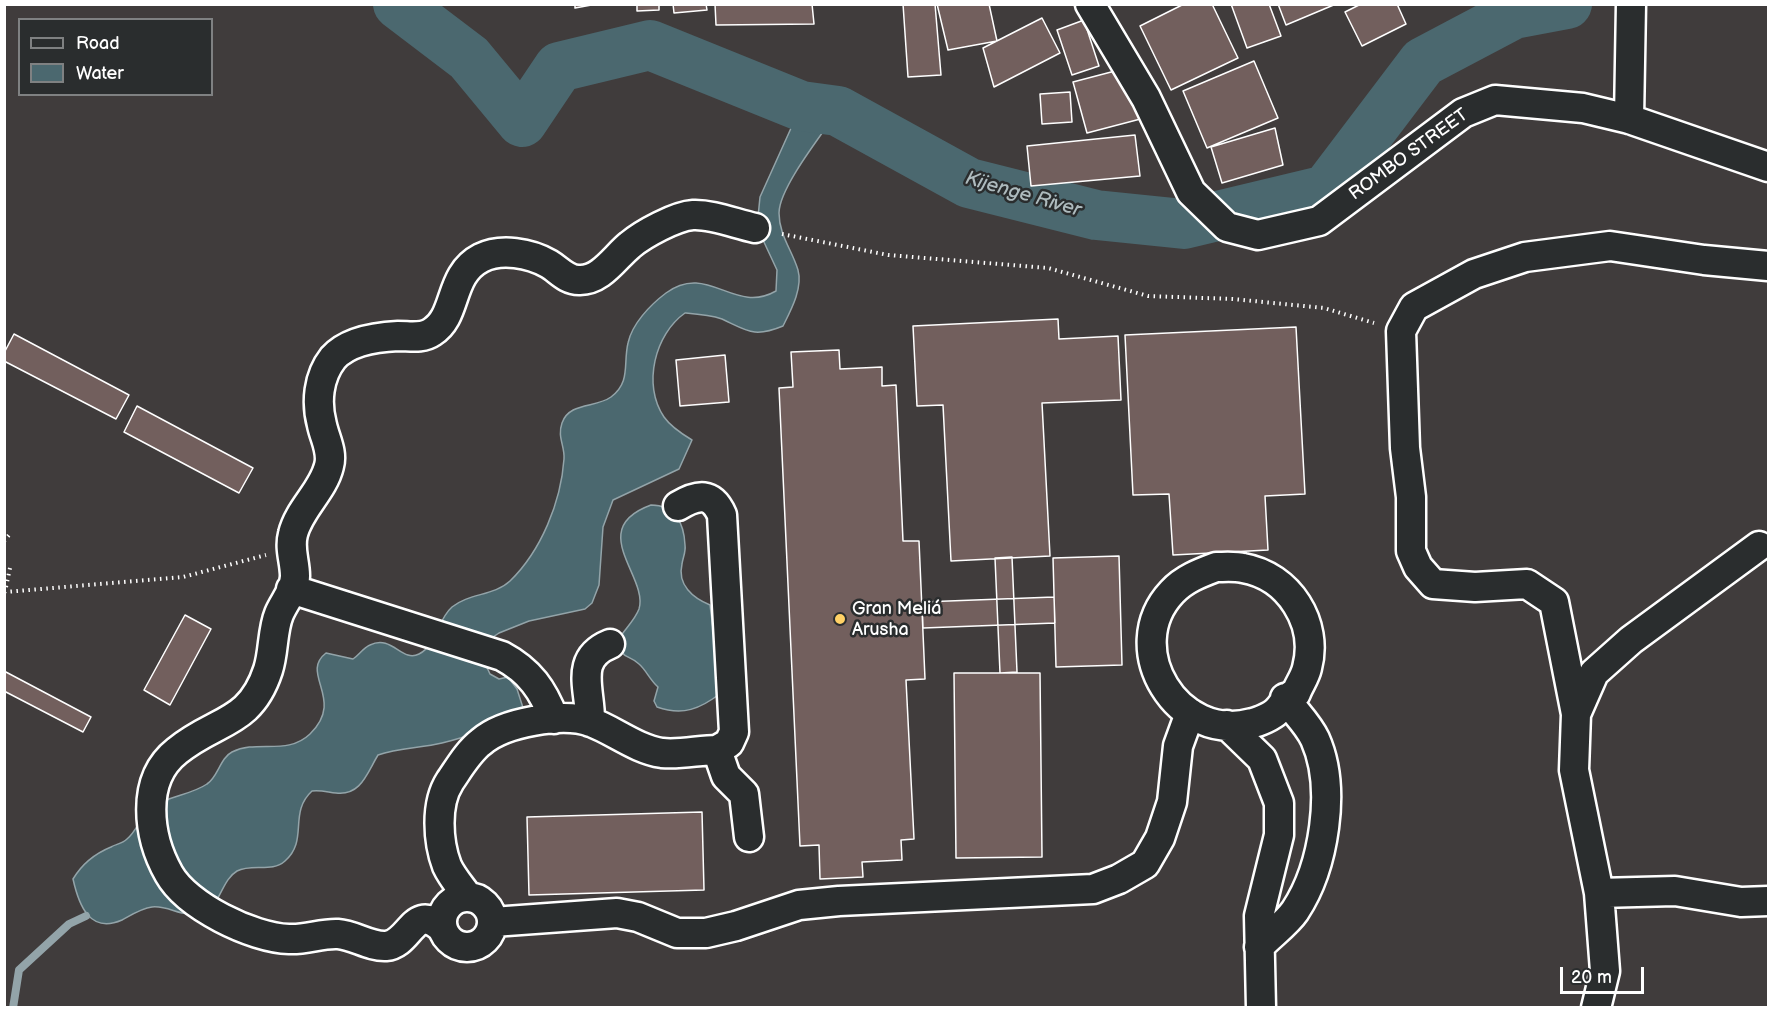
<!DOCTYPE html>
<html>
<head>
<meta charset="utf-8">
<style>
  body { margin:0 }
  #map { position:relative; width:1773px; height:1012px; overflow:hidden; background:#403c3c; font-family:"Balsamiq Sans",sans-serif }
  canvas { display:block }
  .frame { position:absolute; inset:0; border:6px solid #fff; pointer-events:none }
  .legend { position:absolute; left:18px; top:18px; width:195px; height:78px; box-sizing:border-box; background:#2a2d2e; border:2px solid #7f8182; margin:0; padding:8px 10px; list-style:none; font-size:18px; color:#fff }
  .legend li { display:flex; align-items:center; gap:12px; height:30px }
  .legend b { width:30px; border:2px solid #7f8182 }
  .scale { position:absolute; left:1560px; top:967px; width:84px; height:27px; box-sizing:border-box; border:3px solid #fff; border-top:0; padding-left:8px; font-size:18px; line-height:21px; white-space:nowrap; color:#fff; -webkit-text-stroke:4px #2a2d2e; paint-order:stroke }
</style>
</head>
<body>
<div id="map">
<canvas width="1773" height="1012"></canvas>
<div class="frame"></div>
<ul class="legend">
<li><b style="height:8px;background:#2a2d2e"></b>Road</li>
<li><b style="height:16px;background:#4b686f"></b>Water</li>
</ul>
<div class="scale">20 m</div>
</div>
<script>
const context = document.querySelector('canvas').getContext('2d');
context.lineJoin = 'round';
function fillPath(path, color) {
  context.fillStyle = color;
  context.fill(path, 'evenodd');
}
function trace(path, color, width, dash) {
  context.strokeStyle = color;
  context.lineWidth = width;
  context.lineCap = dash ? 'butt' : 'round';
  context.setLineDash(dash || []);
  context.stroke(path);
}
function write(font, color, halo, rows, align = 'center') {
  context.font = font + ' "Balsamiq Sans",sans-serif';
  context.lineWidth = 5;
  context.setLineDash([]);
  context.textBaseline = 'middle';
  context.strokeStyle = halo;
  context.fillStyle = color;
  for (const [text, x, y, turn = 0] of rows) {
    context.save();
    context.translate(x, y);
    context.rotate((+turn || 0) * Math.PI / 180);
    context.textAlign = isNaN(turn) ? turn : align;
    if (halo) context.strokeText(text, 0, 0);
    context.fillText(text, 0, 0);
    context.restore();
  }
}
const water = new Path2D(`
  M801,106L838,111C822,134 779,188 779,213C779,235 792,250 798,270C803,288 791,310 783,326C754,338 748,331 722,319C710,315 697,314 685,313C655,334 642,385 664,417C671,427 682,434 692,440L679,469L613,500L603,527L599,585L592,603L585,609L529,621L499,633L487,641L484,661L490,674L499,679L508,677L517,689L525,714C498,725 471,736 442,743C421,748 398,748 378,755C367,773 361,796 336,793C327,792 321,790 312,791C288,813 309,840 285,861C272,873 252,863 237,871C222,880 221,903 206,910C183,921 172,905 152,907C142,908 131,915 122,920C90,934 79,906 73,879C82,864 94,854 111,847C116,844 122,844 127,839C137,831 142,814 152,807C168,796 191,795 207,784C218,777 220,758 232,752C258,739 287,756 310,734C346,699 299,674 326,653L353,659C359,655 363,648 370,645C392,634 402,663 419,654C437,645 437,620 452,607C469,593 494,596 510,581C541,551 561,502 564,459C565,446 557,437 562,423C569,402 596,408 611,397C631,382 623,364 628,343C632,324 650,305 666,293C708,262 734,315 776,291L777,270L763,240L758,217L760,197Z
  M651,505C675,505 684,523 685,545C686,552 683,557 682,564C677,585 693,598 710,605L721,693C700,709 683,716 657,707L654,701L658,687C650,680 646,670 639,664C627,653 622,661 618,640C624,630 635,620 639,609C649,577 585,529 651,505Z`);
fillPath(water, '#4b686f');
trace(water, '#93a4a9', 1.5);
trace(new Path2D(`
  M13,1008L19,970L69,924L86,916`), '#93a4a9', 8);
trace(new Path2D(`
  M398,4L469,58L522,122L559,67L650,45L801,106L838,111L969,183L1096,215L1184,224L1326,190L1423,62L1514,14L1567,4`), '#4b686f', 50);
const building = new Path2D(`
  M575,4H597L575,8Z
  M637,4H659V10L637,11Z
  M673,4H706L707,10L674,13Z
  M715,4H812L814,24L716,25Z
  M903,4H935L941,75L908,77Z
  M937,4H989L997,41L948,50Z
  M1184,4H1212L1238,58L1171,90L1140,26Z
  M1231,4H1269L1281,36L1247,48Z
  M1278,4H1336L1286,25Z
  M1361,4H1397L1406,24L1362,46L1345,12Z
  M1042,18L1060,53L994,87L983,48Z
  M1084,20L1099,66L1072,75L1057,30Z
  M1254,61L1278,118L1207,148L1183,91Z
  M1134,66L1148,117L1087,133L1073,82Z
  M1070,92L1072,122L1042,124L1040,94Z
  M1275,128L1283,165L1222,183L1211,147Z
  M1135,135L1140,176L1031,186L1027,146Z
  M1058,319L1059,339L1118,336L1121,400L1042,403L1050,556L951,561L943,405L917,406L913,326Z
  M1296,327L1305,494L1265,496L1268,550L1173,555L1169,494L1133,495L1125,335Z
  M14,334L129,395L116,419L4,361V353Z
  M839,350L840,369L882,367V386L896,385L903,541H919L925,679L906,680L914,839L901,840L902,860L862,862L863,877L820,879L819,845L800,846L779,388L793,387L791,352Z
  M725,355L729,402L680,406L676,360Z
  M137,406L253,468L239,493L124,432Z
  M1119,556L1122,665L1056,667L1053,558Z
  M1012,557L1017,672L1000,673L995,558Z
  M1054,597L1055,623L923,628L922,602Z
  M185,615L211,629L170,705L144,690Z
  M4,671L91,717L83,732L4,691Z
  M954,673H1040L1042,857L956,858Z
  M702,812L704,890L529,895L527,817Z`);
fillPath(building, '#725f5d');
trace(building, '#fff', 1.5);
const minor = new Path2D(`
  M1090,4L1146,98L1191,192L1227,227L1258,235L1319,221L1463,113L1495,100L1583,108L1629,119L1768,167
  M1629,119L1631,4
  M678,506C698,494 712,492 722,515L734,732L729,743L717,750
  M1216,567C1224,567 1235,566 1243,568C1289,576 1319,623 1307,668C1305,677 1299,685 1296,693C1284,698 1285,703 1277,711C1272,716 1259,722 1252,723C1178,744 1119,648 1172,592C1184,579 1200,573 1216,567Z
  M291,589L502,656C530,671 543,690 554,719
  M1576,714L1554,602L1527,584L1475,587L1433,584L1418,567L1411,551V497L1405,448L1401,331L1414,307L1474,274L1525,257L1610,246L1704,260L1768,266
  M590,722C591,690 573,659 610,644
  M1227,725L1262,759L1279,803V835L1259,916L1261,1008
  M1599,893L1675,891L1741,902L1768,901
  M442 922a25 25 0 1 1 50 0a25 25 0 1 1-50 0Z
  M468,897C461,887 452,877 447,866C438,842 435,804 450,781C459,768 468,752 481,742C504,722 563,712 591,722C615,731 636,749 662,753C681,755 699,750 717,750L726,776L744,794L749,837
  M493,922L617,913L638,917L677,933H706L736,926L799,905L839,901L1093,889L1119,879L1145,864L1160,838L1172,802L1178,746L1190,713
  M443,929C413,901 411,944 386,946C370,947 354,935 338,934C322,933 306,940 289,939C252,938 187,906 169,874C148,837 140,780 177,751C216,719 250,725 268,670C274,652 272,631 279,614C284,602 295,590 295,576C295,561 289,549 293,534C299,509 323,491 329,466C333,452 325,439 322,425C316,403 318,377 333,358C348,341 377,337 398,336C410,336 422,339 432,332C458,316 448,275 481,258C501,248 530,253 549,264C559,270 566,280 579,280C601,281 615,257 630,245C643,234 676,216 693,215C712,214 736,224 755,228
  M1259,947C1270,935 1286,924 1295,911C1324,867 1337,788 1315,739C1308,724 1294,711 1285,698
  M1596,1008L1605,971L1599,893L1574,770L1576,714L1594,673L1631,640L1759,546`);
trace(minor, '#fff', 33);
trace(new Path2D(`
  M782,234L888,255L1048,268L1148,296L1233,299L1324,308L1374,323
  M4,541L9,535
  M4,568H10L5,592L183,577L266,555`), '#fff', 4, [1.5, 4.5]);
trace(minor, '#2a2d2e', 28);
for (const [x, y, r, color] of [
  [840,619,6,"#ffd166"]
]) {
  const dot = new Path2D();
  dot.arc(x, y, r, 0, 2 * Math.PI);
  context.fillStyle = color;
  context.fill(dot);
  trace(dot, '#2a2d2e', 2);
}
write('18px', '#fff', '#2a2d2e', [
  ["ROMBO STREET",1409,155,-36]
]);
write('18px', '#fff', '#2a2d2e', [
  ["Gran Meliá",852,609],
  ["Arusha",852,630]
], 'left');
write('italic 20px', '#aebbbe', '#2a2d2e', [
  ["Kijenge River",1023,195,16]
]);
</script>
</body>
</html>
